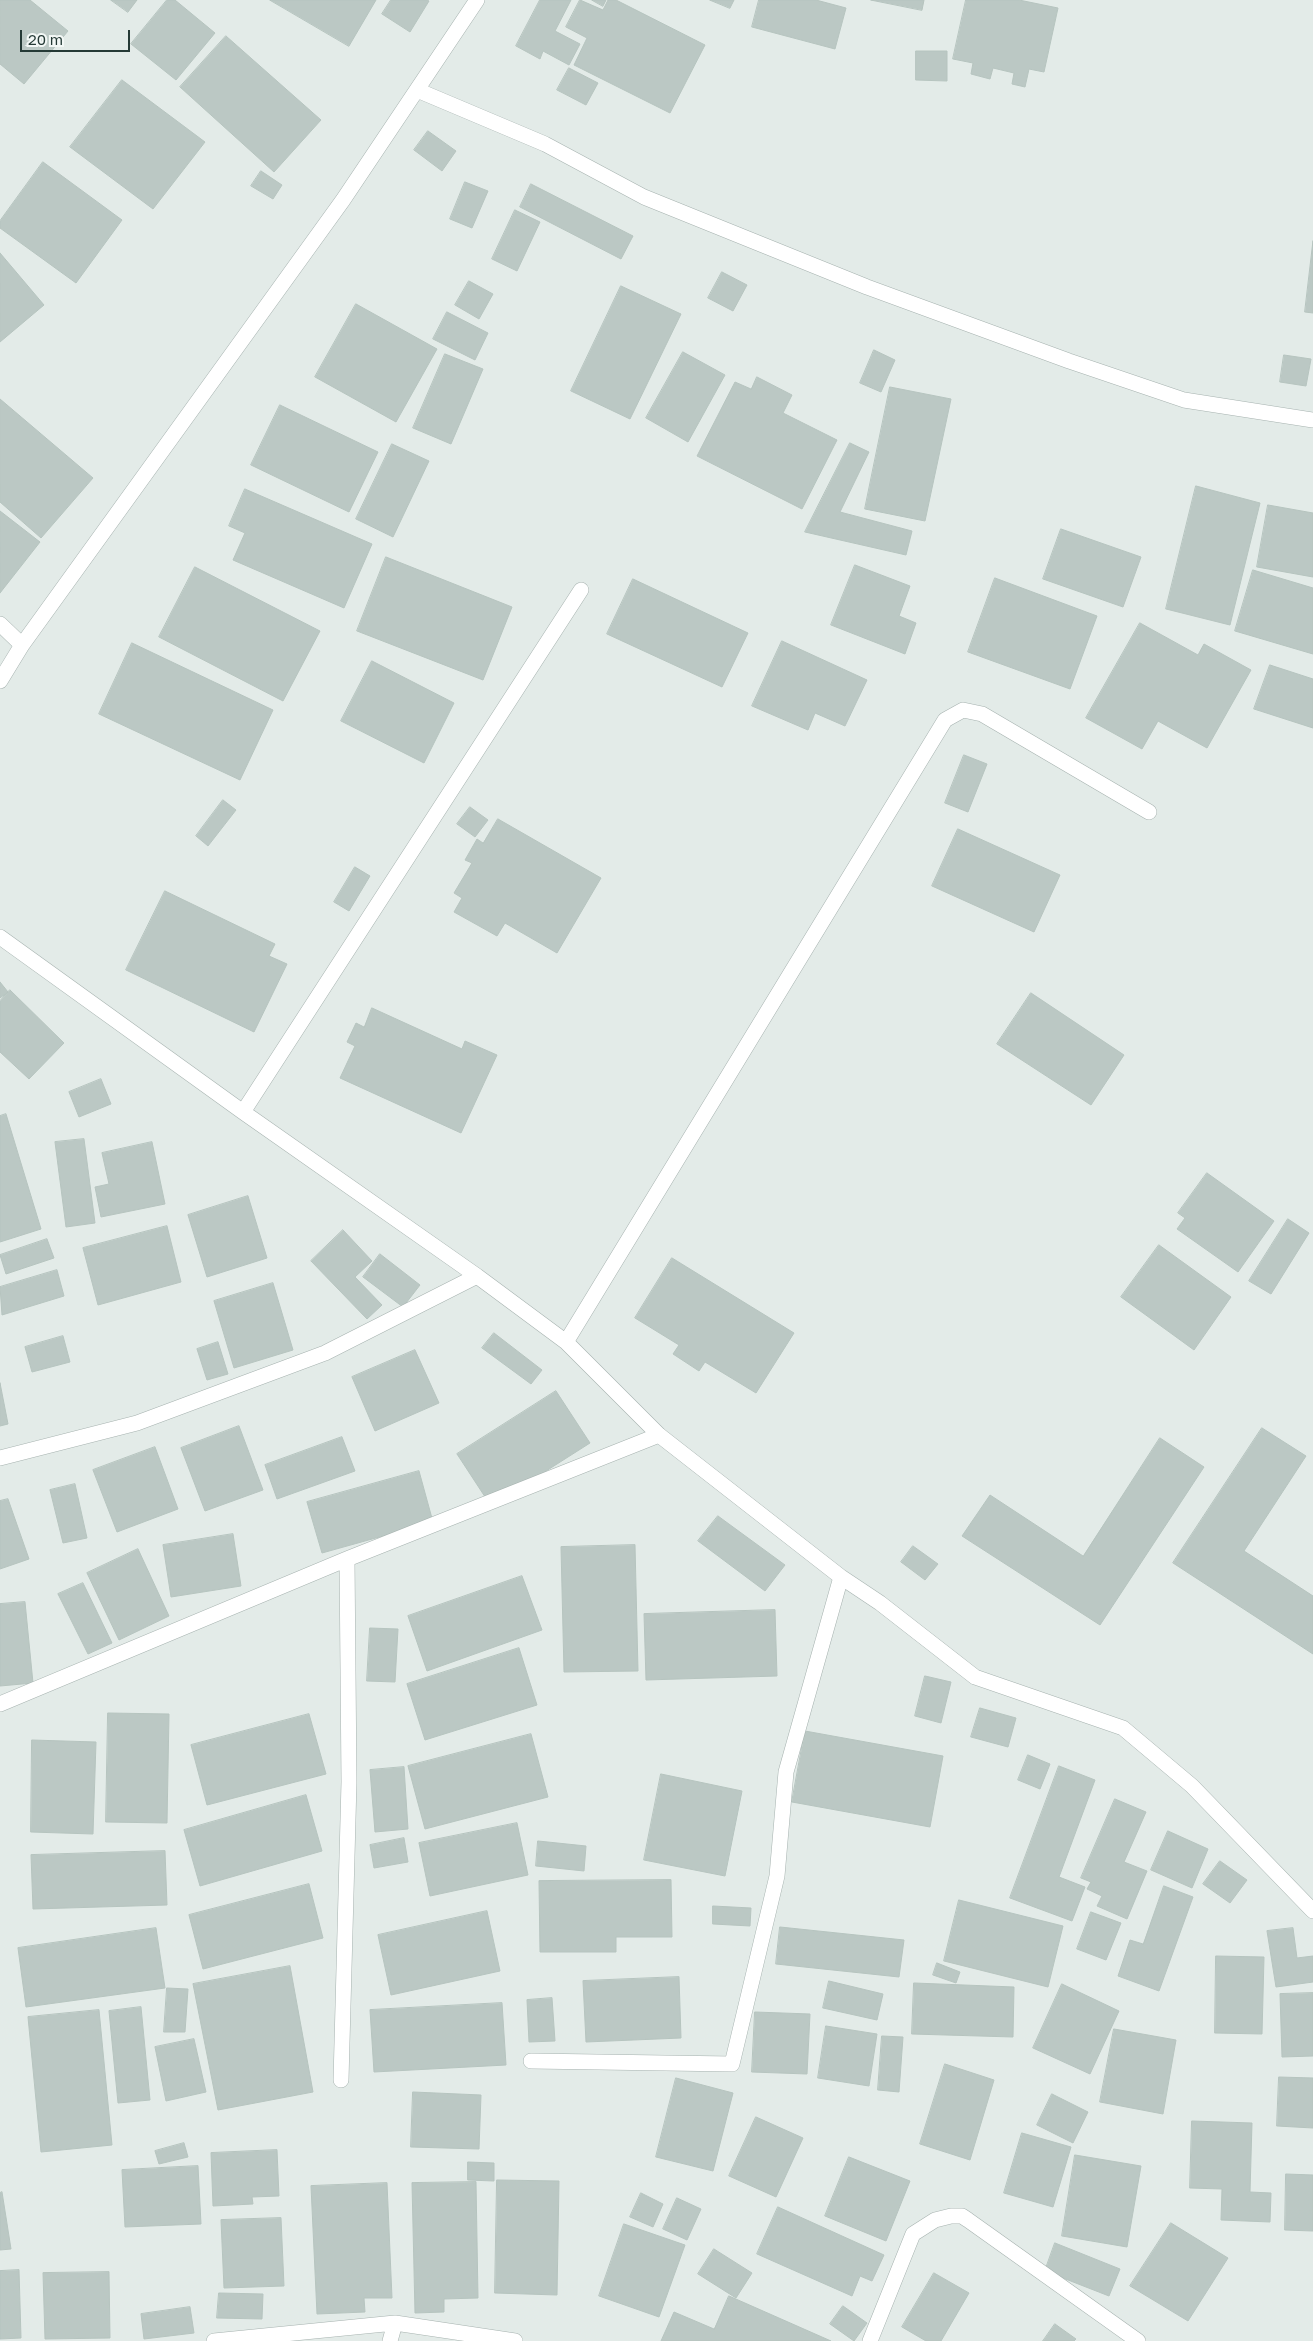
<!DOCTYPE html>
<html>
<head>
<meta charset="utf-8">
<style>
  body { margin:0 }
  #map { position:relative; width:1313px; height:2341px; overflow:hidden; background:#e3ebe8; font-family:"Golos Text",sans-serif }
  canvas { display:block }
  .scale { position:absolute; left:20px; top:30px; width:110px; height:22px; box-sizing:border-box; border:2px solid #253a36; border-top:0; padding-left:6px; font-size:15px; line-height:18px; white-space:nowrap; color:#253a36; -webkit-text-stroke:4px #f3f8f6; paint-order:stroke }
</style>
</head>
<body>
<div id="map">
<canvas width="1313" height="2341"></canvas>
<div class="scale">20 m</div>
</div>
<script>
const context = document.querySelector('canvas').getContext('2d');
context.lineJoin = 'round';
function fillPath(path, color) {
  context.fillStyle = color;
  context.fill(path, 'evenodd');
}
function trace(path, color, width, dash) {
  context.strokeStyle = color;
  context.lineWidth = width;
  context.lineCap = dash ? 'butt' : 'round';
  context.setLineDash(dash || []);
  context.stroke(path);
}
const building = new Path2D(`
  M0,0H30L68,31L24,84L0,64Z
  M111,0H137L128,12Z
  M167,0H175L215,33L176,80L131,44Z
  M270,0H376L349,46Z
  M391,0H427L429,1L410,32L382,14Z
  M540,0H571L555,31L580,44L569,65L543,51L540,59L516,46Z
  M580,0L603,10L608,0H616L705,45L670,113L574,65L587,38L566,27Z
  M592,0H606L603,6Z
  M710,0H734L730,8Z
  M759,0H816L846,8L835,49L752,27Z
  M871,0H924L922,10Z
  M966,0H1019L1058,8L1044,72L1029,69L1025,87L1012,84L1014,73L993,68L990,79L971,74L973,63L953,59Z
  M226,36L321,120L274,172L180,87Z
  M916,51H947V81L916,80Z
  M569,68L598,83L586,105L557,90Z
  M122,80L205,142L153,209L70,147Z
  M428,131L456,151L442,171L414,150Z
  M43,162L122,220L76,283L0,228V221Z
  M261,171L282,185L273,199L251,186Z
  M465,182L488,191L472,228L450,219Z
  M531,184L633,236L621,259L520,207Z
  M515,210L540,222L517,271L492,259Z
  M1313,241V313L1305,312Z
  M0,253L44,305L0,342Z
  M722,272L747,285L733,311L708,298Z
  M469,281L493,294L479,319L455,305Z
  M621,286L681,314L630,419L571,391Z
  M356,304L437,349L396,422L315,377Z
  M447,312L488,333L475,360L433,339Z
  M874,350L895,360L881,392L860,383Z
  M683,352L725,375L688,442L646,418Z
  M445,354L483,369L451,444L413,428Z
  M1284,355L1311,359L1306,386L1280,382Z
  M757,377L792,395L783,413L837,440L802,509L697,456L735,382L751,389Z
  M890,387L951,399L925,521L865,509Z
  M0,399L93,478L41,538L0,502Z
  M280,405L378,452L349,512L251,465Z
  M850,443L869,452L840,512L912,531L906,555L805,532Z
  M392,444L429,461L393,537L356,519Z
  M1196,486L1260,503L1230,625L1166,609Z
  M245,489L372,544L344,608L233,560L245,533L229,526Z
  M1268,505L1313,513V577L1257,567Z
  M0,511L40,542L0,593Z
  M1061,529L1141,557L1123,607L1043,579Z
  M386,557L512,607L483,680L357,631Z
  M855,565L910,586L899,616L916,623L905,654L831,625Z
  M195,567L320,631L283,701L159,637Z
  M1253,570L1313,588V654L1235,631Z
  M995,578L1097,616L1070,689L968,652Z
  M633,579L748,633L722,687L607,634Z
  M1140,623L1198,655L1204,644L1251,670L1207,748L1158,721L1142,749L1086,718Z
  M782,641L867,680L845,726L815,713L808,730L752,706Z
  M132,643L273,710L240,780L99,714Z
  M372,661L454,703L424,763L341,721Z
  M1270,665L1313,679V728L1254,709Z
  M964,755L987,764L968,812L945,803Z
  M223,800L236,810L208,846L196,836Z
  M470,807L488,820L475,837L457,824Z
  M498,819L601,878L557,953L505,923L497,936L454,912L462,898L454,893L472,863L465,860L477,839L483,843Z
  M958,829L1060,875L1034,932L932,886Z
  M355,867L370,876L349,911L334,902Z
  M165,891L275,944L269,956L287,964L254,1032L126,970Z
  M0,982L8,992L0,998Z
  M10,990L64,1043L29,1079L0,1052V1001Z
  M1031,993L1124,1055L1091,1105L997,1044Z
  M372,1008L462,1049L465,1041L497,1055L461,1133L340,1078L355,1046L347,1042L356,1023L364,1027Z
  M101,1079L111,1104L79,1117L69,1092Z
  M6,1114L41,1229L0,1242V1116Z
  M84,1139L95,1223L66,1227L55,1142Z
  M152,1142L165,1204L101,1217L95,1187L109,1184L102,1153Z
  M1207,1173L1274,1221L1238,1272L1177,1229L1185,1218L1178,1213Z
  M248,1196L267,1258L207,1277L188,1215Z
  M1288,1219L1309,1233L1271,1294L1249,1281Z
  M167,1226L181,1282L98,1305L83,1248Z
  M343,1230L372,1261L355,1277L382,1305L367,1319L311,1261Z
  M47,1239L54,1258L6,1274L0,1255Z
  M1159,1245L1231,1297L1194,1350L1121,1297Z
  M380,1254L420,1285L403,1307L363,1277Z
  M672,1258L794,1333L756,1393L705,1362L699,1371L673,1354L679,1345L635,1318Z
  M57,1270L64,1296L2,1315L0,1287Z
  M273,1283L293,1350L234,1368L214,1301Z
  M494,1333L542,1370L531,1384L482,1348Z
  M63,1336L70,1362L32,1372L25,1347Z
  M218,1342L228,1374L207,1380L197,1349Z
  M415,1350L439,1403L375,1431L352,1377Z
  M0,1383L8,1424L0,1426Z
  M556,1391L590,1443L491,1506L457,1454Z
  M239,1426L263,1490L205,1511L181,1448Z
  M1262,1428L1306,1456L1244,1551L1313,1596V1654L1173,1563Z
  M342,1437L355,1471L277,1499L265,1465Z
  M1160,1438L1204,1467L1100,1625L962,1536L990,1495L1083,1556Z
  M155,1447L178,1509L117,1532L93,1470Z
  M419,1471L433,1522L322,1553L307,1502Z
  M75,1484L87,1538L63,1543L50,1490Z
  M8,1499L29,1559L0,1569V1501Z
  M718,1516L785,1565L765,1591L698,1541Z
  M233,1534L241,1586L171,1597L163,1545Z
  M635,1545L638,1671L564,1672L561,1547Z
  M913,1546L938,1564L925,1580L901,1562Z
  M138,1549L169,1616L119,1640L87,1573Z
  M522,1576L542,1630L427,1671L408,1616Z
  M83,1583L112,1643L88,1654L58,1594Z
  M25,1602L33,1683L0,1686V1604Z
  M775,1610L777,1676L646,1680L644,1614Z
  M370,1628L398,1629L395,1682L367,1681Z
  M519,1648L537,1705L425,1740L407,1684Z
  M925,1676L951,1682L941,1723L915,1716Z
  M980,1708L1016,1718L1008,1747L971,1737Z
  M108,1713L169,1714L167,1823L106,1822Z
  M309,1714L326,1774L207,1805L191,1745Z
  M805,1731L943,1756L930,1827L792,1802Z
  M531,1734L548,1797L425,1829L408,1766Z
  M32,1740L96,1742L93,1834L31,1832Z
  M1028,1755L1050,1764L1040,1789L1018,1780Z
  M1059,1766L1095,1780L1059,1877L1085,1887L1072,1921L1010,1898Z
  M404,1767L408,1829L375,1832L370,1770Z
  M661,1774L742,1791L725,1876L644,1860Z
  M306,1795L322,1851L200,1886L184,1830Z
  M1115,1799L1146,1812L1124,1862L1147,1871L1127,1919L1097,1906L1102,1896L1087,1889L1091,1882L1081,1878Z
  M517,1823L528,1875L430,1896L419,1843Z
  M1168,1831L1208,1849L1192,1888L1151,1870Z
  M404,1838L408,1862L374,1868L370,1845Z
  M538,1841L586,1846L584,1871L536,1866Z
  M165,1851L167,1905L33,1909L31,1855Z
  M1220,1861L1247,1880L1230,1903L1203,1884Z
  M671,1880L672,1937H616V1952H540L539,1881Z
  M309,1884L323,1938L203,1969L189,1915Z
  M1164,1886L1193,1897L1159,1991L1118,1976L1130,1940L1143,1944Z
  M959,1900L1063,1926L1048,1987L944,1961Z
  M713,1906L751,1908L750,1926L713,1924Z
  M487,1911L500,1971L391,1995L378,1935Z
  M1091,1912L1121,1923L1106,1960L1077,1949Z
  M780,1927L904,1940L899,1977L776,1964Z
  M156,1928L165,1988L26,2007L18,1948Z
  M1293,1928L1297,1958L1313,1956V1982L1276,1987L1267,1931Z
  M1216,1956L1264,1957L1262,2034L1215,2033Z
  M937,1963L960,1972L956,1983L933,1975Z
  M290,1966L313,2092L218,2110L193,1984Z
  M679,1977L681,2038L586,2042L583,1981Z
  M829,1981L883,1994L877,2020L823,2008Z
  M914,1983L1014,1987L1013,2037L912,2034Z
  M1062,1984L1119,2011L1090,2074L1033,2048Z
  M167,1988L188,1989L185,2032H164Z
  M1313,1993V2056L1282,2057L1280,1994Z
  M552,1998L555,2041L529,2042L527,2000Z
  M502,2003L506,2065L374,2072L370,2010Z
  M141,2007L150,2100L118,2103L109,2011Z
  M99,2010L112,2145L41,2152L28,2017Z
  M755,2012L810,2014L807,2074L752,2072Z
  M826,2026L877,2034L869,2086L818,2078Z
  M1114,2029L1176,2040L1163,2114L1100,2102Z
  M882,2036L903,2037L899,2092L878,2090Z
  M194,2039L206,2092L166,2101L155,2047Z
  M945,2064L994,2080L970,2160L920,2144Z
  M1279,2077L1313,2078V2128L1277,2126Z
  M676,2078L733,2093L713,2171L656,2157Z
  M413,2092L481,2095L479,2149L411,2147Z
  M1052,2094L1088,2112L1073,2143L1037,2125Z
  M756,2117L803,2138L776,2197L729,2176Z
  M1192,2121L1252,2123L1250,2192L1271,2193L1270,2222L1221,2220L1222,2189L1190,2188Z
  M1022,2133L1071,2147L1053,2207L1004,2193Z
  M184,2143L188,2157L159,2164L155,2151Z
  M277,2150L279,2196L252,2197L253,2204L213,2206L211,2153Z
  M1075,2155L1141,2166L1127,2247L1062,2236Z
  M849,2157L910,2181L886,2241L825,2216Z
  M468,2162L494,2163V2181L468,2180Z
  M198,2166L201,2224L125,2227L122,2170Z
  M1286,2174L1313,2175V2231L1285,2230Z
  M497,2180L559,2181L557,2295L495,2293Z
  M476,2182L478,2298L444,2299V2312L415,2313L412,2183Z
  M387,2183L392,2298H364L365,2312L317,2314L311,2186Z
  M2,2192L11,2249L0,2250V2193Z
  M641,2193L663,2204L653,2227L630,2217Z
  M677,2198L701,2209L687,2240L663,2229Z
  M778,2207L884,2255L872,2281L860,2276L852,2296L757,2254Z
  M281,2218L284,2286L224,2288L221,2220Z
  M1171,2223L1228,2258L1188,2321L1130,2286Z
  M624,2224L685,2245L659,2317L599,2296Z
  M1055,2243L1120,2269L1109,2296L1045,2271Z
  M714,2249L752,2273L736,2298L698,2274Z
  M19,2270L21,2338L0,2339V2271Z
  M109,2272L110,2338L45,2339L43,2273Z
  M934,2273L969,2293L941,2341H926L902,2327Z
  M219,2293L263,2294L262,2319L217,2318Z
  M729,2296L831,2341H661L674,2312L714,2329Z
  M843,2306L867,2323L854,2341L830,2324Z
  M190,2307L194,2333L144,2339L141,2314Z
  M1055,2324L1076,2339L1074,2341H1043Z`);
fillPath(building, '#bbc8c4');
trace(building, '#b6c4bf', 1);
const minor = new Path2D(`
  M417,90L545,144L644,197L867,287L1069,361L1184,400L1313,420
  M0,624L22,645
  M0,681L22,645L343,200L477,0
  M0,937L243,1112L477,1276L566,1342L659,1435L841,1577L880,1603L975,1677L1123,1728L1192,1786L1313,1911
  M243,1112L581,590
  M566,1342L945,720L963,710L982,714L1149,812
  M0,1458L137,1423L325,1353L477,1276
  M0,1704L347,1559L659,1435
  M531,2061L732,2064L777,1876L786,1772L841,1577
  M341,2080L349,1782L347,1559
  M214,2341L395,2323L515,2341
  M390,2341L395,2323
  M870,2341L913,2234L935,2220L951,2216H962L968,2220L1138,2341`);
trace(minor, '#a6b2af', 16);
trace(minor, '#fff', 15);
</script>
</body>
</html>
